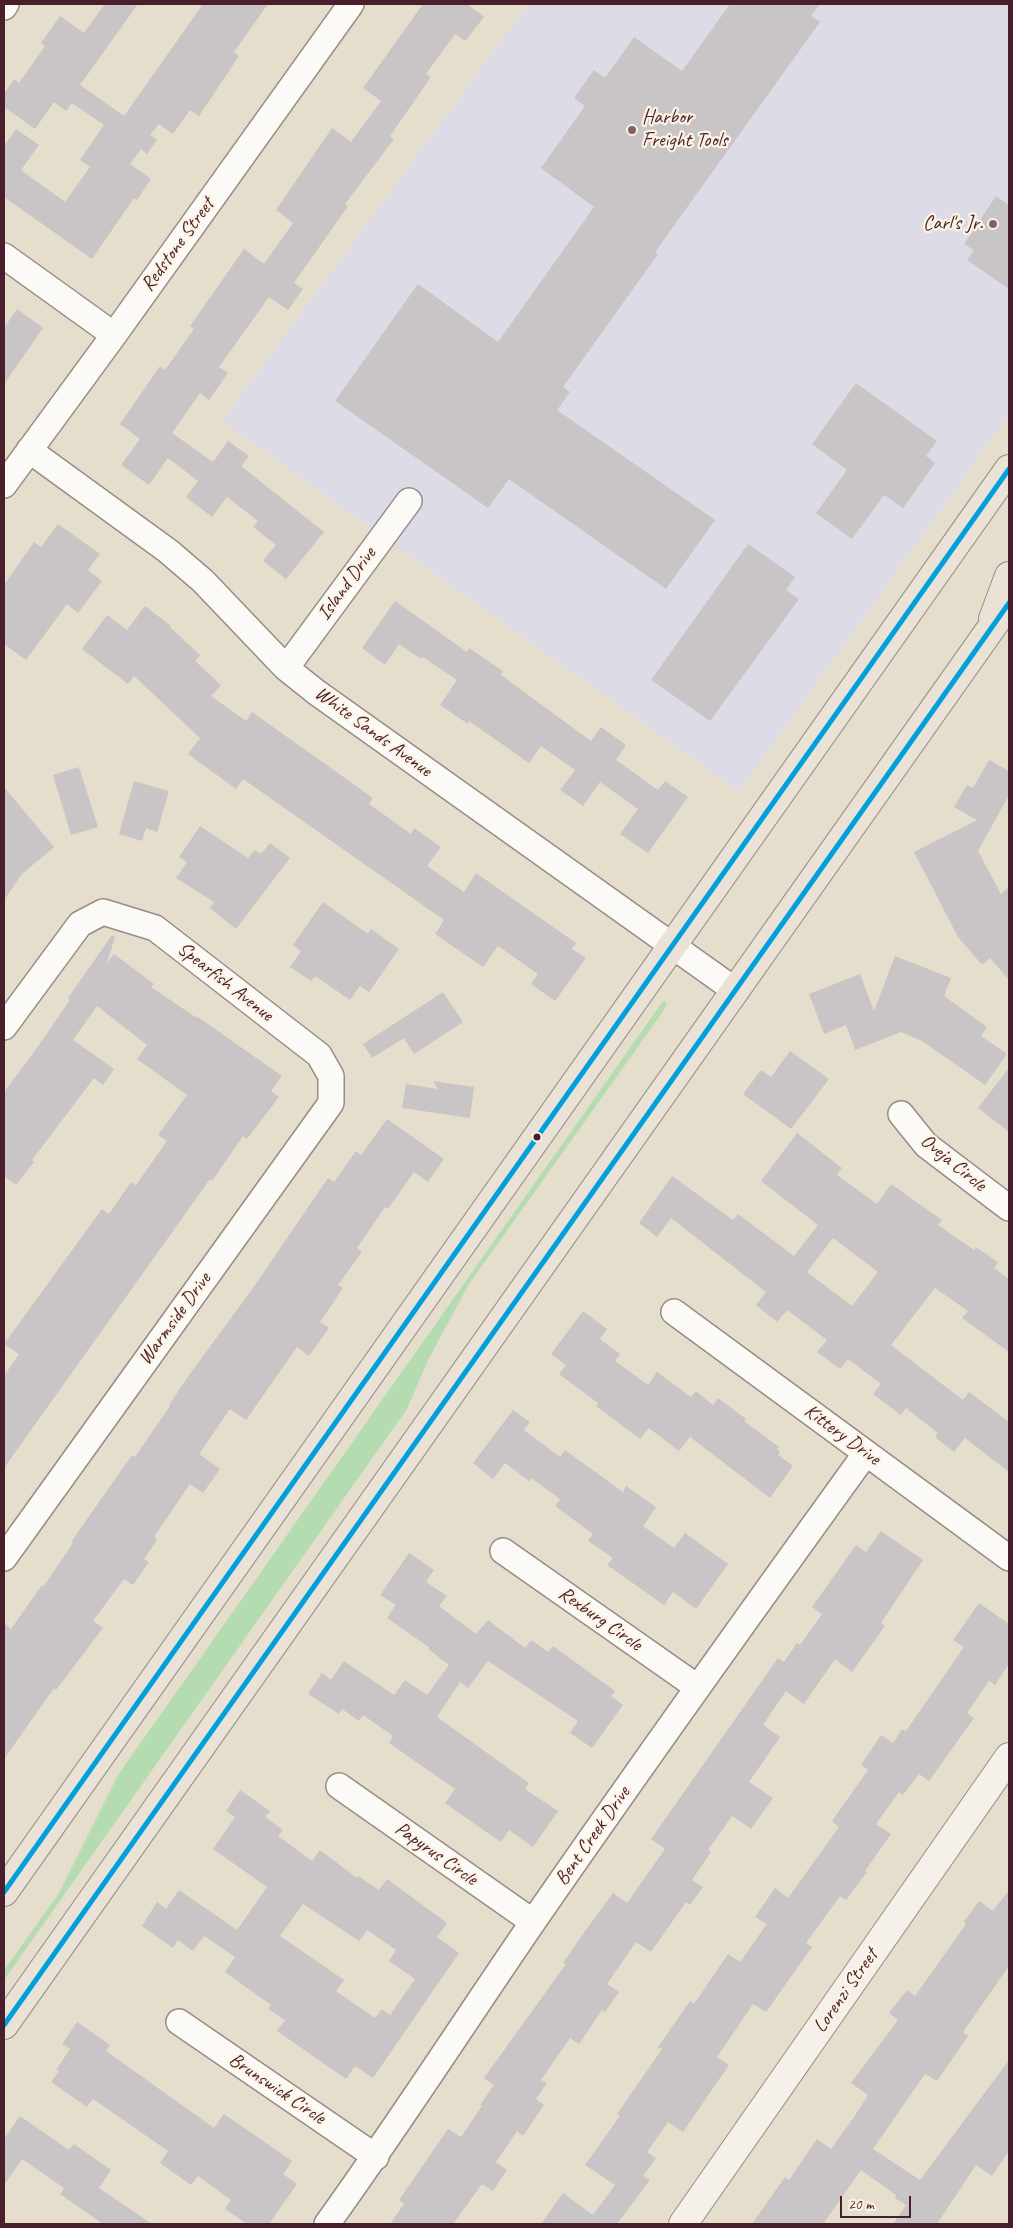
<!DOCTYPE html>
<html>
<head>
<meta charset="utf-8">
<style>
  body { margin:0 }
  #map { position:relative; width:1013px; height:2228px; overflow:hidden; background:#e6decc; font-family:Caveat,sans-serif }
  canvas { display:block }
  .frame { position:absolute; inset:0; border:5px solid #4a1f2b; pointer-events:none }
  .scale { position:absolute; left:840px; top:2196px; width:71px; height:22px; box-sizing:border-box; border:2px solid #4a1f2b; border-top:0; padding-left:6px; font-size:15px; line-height:18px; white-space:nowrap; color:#4a1f2b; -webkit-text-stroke:4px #fcf5e5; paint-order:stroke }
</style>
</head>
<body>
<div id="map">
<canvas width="1013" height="2228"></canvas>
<div class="frame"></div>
<div class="scale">20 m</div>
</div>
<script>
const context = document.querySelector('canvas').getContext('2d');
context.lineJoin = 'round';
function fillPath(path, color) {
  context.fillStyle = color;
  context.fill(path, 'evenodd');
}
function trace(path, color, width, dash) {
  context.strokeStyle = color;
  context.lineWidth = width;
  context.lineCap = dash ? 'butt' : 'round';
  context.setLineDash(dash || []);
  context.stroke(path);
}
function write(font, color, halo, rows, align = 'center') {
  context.font = font + ' Caveat,sans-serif';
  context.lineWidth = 4.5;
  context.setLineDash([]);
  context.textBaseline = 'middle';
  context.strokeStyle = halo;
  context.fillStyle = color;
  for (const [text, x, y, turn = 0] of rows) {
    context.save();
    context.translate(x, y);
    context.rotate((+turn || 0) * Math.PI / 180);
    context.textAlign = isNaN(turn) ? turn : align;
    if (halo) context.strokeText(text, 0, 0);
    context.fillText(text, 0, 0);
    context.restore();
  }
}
fillPath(new Path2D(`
  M528,4H1009V415L739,792L222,421Z`), '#dddbe5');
fillPath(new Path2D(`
  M663,1001L667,1003L662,1013L469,1284L428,1360L407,1409L4,1980V1970L59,1893L118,1775Z`), '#b4dcb0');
fillPath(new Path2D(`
  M105,4H138L80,85L124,116L203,4H268L234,52L239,56L199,116L190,110L173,134L159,124L150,135L157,140L147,154L141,149L130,164L151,179L137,200L134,198L92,259L4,197V146L16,129L39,145L21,170L65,202L90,167L80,160L104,125L72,103L66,111L54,102L35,129L4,107V94L14,79L19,83L45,46L41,43L60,16L84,33Z
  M423,4H467L484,17L465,41L455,34L426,74L431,77L390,136L394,139L345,204L348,206L294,283L303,289L288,310L269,297L219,367L228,373L209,400L200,393L172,433L213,462L228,441L249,456L241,466L324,532L286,579L263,561L276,545L253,527L258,521L227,497L212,517L186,497L198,481L168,458L149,485L121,465L140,439L120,424L160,366L165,370L194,329L190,326L244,249L264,264L293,223L276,210L332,128L351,142L381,101L363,88Z
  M730,4H820L811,16L820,22L655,252L658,254L563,387L570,392L557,410L715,520L666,589L509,479L488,508L335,401L418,284L498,342L594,207L541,168L585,106L574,98L594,70L605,78L634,37L682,71Z
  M996,196L1009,205V289L967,260L974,250L964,244Z
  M17,309L43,328L4,384V328Z
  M856,383L937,441L926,456L935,463L903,508L884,495L852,539L816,513L847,470L812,444Z
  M58,524L100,554L88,570L102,581L78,613L67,604L26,660L4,644V585L34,542L41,547Z
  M748,544L795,577L786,590L799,599L710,721L651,680Z
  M395,601L467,652L469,648L503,671L501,675L591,741L601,727L626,745L616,760L658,790L665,781L688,797L648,853L620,834L638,809L600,782L583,806L560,790L575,770L541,746L529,763L469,721L468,724L440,705L457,680L423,657L421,659L399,644L385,665L362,648Z
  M145,606L171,626L170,627L200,655L195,661L221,685L211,696L246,721L252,712L373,798L369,804L411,834L414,828L441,847L427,866L464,892L476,873L576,943L572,949L586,958L555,1001L531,984L538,974L498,946L483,967L435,934L444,920L243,779L236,789L188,754L200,738L134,676L128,684L82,649L107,615L127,630Z
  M989,760L1009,771V795L978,851L1001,894L1009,887V980L990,958L982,965L958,937L914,852L977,820L954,807L967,785L973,788Z
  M79,767L98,827L71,835L53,775Z
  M134,781L169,791L157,832L146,828L142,841L119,834Z
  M4,787L54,847L22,874L4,900Z
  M200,826L248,858L255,850L261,854L270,843L290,858L236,929L210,908L214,902L176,878L187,862L179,857Z
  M323,902L368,934L371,929L399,949L369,992L360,986L350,1000L315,976L311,981L290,967L301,951L293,945Z
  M112,935L115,937L107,963L114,954L154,984L151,987L197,1018L198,1017L282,1076L271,1091L279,1097L247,1139L243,1136L212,1181L210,1179L4,1468V1376L19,1354L4,1344L102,1209L109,1214L131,1182L136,1185L167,1141L158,1135L187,1095L137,1059L147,1045L97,1006L73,1040L114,1069L103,1085L94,1078L32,1160L34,1162L16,1185L4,1176V1092L34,1052L70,1000L68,998Z
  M895,956L951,978L944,996L987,1027L981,1036L1007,1054L985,1085L922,1041L901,1032L855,1050L846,1025L824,1034L809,994L860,974L874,1011Z
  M443,992L463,1022L414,1054L404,1038L372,1058L363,1044Z
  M790,1051L829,1079L791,1129L743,1094L761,1070L771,1077Z
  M1009,1068V1132L978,1108Z
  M433,1081L474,1087L470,1118L402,1108L406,1084L438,1089Z
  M387,1119L444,1159L428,1182L414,1172L388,1209L385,1207L357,1248L362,1252L338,1285L343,1288L320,1322L329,1328L309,1356L297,1347L246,1420L230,1409L199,1454L220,1469L203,1493L190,1484L154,1537L157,1540L144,1559L149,1562L133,1585L124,1579L93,1621L103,1628L56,1690L54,1688L4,1759V1623L11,1629L42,1585L44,1586L73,1543L71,1542L132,1455L135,1457L170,1406L169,1405L187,1378L253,1288L328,1178L334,1182L356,1151L361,1155Z
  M797,1133L842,1168L837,1175L877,1204L891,1184L942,1220L938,1225L974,1250L976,1247L998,1262L994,1268L1009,1279V1352L962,1318L968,1311L935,1288L891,1345L963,1400L969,1392L1009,1422V1472L965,1438L954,1452L935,1437L938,1433L906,1408L901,1415L873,1394L881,1384L848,1359L840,1369L817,1352L827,1340L787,1310L777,1322L756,1305L766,1292L671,1218L657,1237L639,1223L672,1176L733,1220L738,1214L794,1256L818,1225L761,1181ZM833,1238L878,1272L852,1306L807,1272Z
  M583,1311L607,1329L600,1339L620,1354L615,1361L648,1385L657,1372L691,1397L696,1391L713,1405L718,1398L746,1419L744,1421L779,1447L777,1449L780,1452L778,1455L793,1466L770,1498L690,1437L679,1451L649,1428L640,1439L596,1406L598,1403L559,1374L566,1365L551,1354Z
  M513,1410L530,1422L524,1430L560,1457L565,1450L623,1492L626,1486L656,1507L643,1526L674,1548L685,1533L728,1564L696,1609L673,1592L664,1605L607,1565L613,1558L588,1541L593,1534L555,1506L560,1499L531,1478L529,1481L505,1463L493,1479L473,1463Z
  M881,1531L923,1560L881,1623L885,1626L852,1672L835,1659L804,1704L786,1691L763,1725L780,1737L749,1782L773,1798L751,1829L732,1816L708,1850L711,1852L692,1880L703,1887L690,1905L686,1902L651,1952L636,1942L607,1984L619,1992L605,2012L602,2010L579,2044L570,2038L541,2080L547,2083L536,2099L544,2105L523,2136L517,2131L496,2162L507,2170L493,2191L482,2184L453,2224H390L404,2204L399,2200L448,2129L461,2137L482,2106L480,2105L494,2085L484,2078L566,1964L563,1963L583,1934L613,1893L627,1903L665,1849L651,1839L778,1658L784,1662L797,1643L800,1645L822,1614L812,1607L856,1545L866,1552Z
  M409,1553L434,1570L426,1582L447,1596L439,1606L476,1634L488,1620L525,1648L531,1640L548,1652L553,1646L615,1691L611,1696L623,1705L592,1748L570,1733L578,1721L488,1661L468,1688L460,1682L437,1717L529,1783L525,1789L558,1811L533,1847L509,1830L501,1842L479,1827L445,1803L455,1789L389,1743L393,1736L363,1715L359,1721L342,1709L339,1714L308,1694L322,1673L331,1680L344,1661L394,1695L405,1680L427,1695L449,1665L428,1649L430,1648L387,1618L396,1605L380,1595Z
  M979,1603L1009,1624V1664L995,1685L989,1681L967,1713L974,1718L929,1781L919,1774L903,1795L899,1792L876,1824L891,1834L865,1871L867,1872L846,1900L840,1896L806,1943L812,1947L766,2012L753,2004L717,2057L729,2065L683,2132L668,2122L647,2152L656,2158L643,2176L650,2180L617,2224H541L563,2193L593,2215L615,2185L585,2165L620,2116L617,2114L662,2049L658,2047L690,2001L694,2004L728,1954L740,1962L767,1924L755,1917L775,1888L788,1898L839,1827L832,1821L868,1770L861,1765L881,1735L893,1743L902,1729L906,1731L964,1647L953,1640Z
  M240,1790L270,1811L265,1817L283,1830L278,1836L312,1861L320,1850L357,1878L358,1876L379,1890L387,1879L447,1923L437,1937L459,1953L373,2078L355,2066L346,2079L277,2031L285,2020L268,2009L271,2005L225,1972L235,1957L204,1936L193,1951L178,1940L173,1948L142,1926L157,1902L166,1909L179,1890L237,1930L267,1887L213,1849L235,1817L226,1811ZM303,1904L359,1941L367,1930L396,1950L389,1961L415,1979L390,2015L382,2009L375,2018L336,1991L344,1980L280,1936Z
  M1009,1890V1966L963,2032L968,2036L937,2081L925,2074L873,2149L920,2180L1009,2060V2151L992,2176L976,2165L937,2224H893L906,2205L895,2198L896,2195L861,2170L823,2224H752L785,2177L789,2180L817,2139L831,2149L854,2117L868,2095L851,2083L898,2020L889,2013L907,1990L915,1996L966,1924L964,1922L979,1901L993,1911Z
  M77,2022L110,2045L106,2051L214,2128L224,2114L292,2161L283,2174L297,2184L269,2224H247L225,2209L231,2200L198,2176L191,2185L160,2163L168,2151L93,2099L87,2107L51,2082L59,2071L56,2070L70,2049L62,2044Z
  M20,2116L69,2150L74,2144L111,2170L99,2188L152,2224H103L60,2194L64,2188L22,2159L4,2185V2139Z`), '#c9c4c6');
const street = new Path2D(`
  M4,7L6,4
  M4,256L114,335
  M29,450L168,551L203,581L286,668L316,692L736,991
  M4,485L114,335L351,4
  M286,668L409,501
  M4,1027L80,924L103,912L155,928L319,1055L331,1076V1103L4,1558
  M901,1114L926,1145L1009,1208
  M674,1312L1009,1558
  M503,1551L697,1687
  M339,1786L533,1922
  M179,2022L376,2157
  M327,2224C399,2124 465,2021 535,1919C643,1763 754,1608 866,1453`);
const secondary = new Path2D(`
  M683,2224L1009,1757`);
const primary = new Path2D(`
  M993,619L1009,576
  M4,1892L1009,469
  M4,2025L1009,603`);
trace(street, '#978c85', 28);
trace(secondary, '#978c85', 30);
trace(primary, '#978c85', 30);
trace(street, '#fbfaf7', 25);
trace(secondary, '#f5f1ea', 28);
trace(primary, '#ebe2d7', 28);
trace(new Path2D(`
  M4,1892L1009,469
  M4,2025L1009,603`), '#00a0dc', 5);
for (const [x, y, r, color] of [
  [632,130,5,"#816263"],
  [993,224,5,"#816263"],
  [537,1137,4.5,"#4a1f2b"]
]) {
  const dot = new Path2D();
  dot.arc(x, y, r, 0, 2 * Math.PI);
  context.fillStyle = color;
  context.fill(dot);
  trace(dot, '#fcf5e5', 2);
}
write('20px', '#4a1f2b', '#fcf5e5', [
  ["Harbor",642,118],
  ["Freight Tools",642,141],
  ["Carl's Jr.",983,224,"right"]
], 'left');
write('20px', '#4a1f2b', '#fcf5e5', [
  ["Redstone Street",178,245,-54],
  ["Island Drive",347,584,-54],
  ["White Sands Avenue",373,732,36],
  ["Spearfish Avenue",225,982,38],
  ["Oveja Circle",953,1163,39],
  ["Warmside Drive",175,1319,-54],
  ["Kittery Drive",842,1435,36],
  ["Rexburg Circle",600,1619,35],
  ["Bent Creek Drive",593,1836,-55],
  ["Papyrus Circle",436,1854,35],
  ["Lorenzi Street",846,1991,-55],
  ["Brunswick Circle",277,2089,34]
]);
</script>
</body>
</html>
